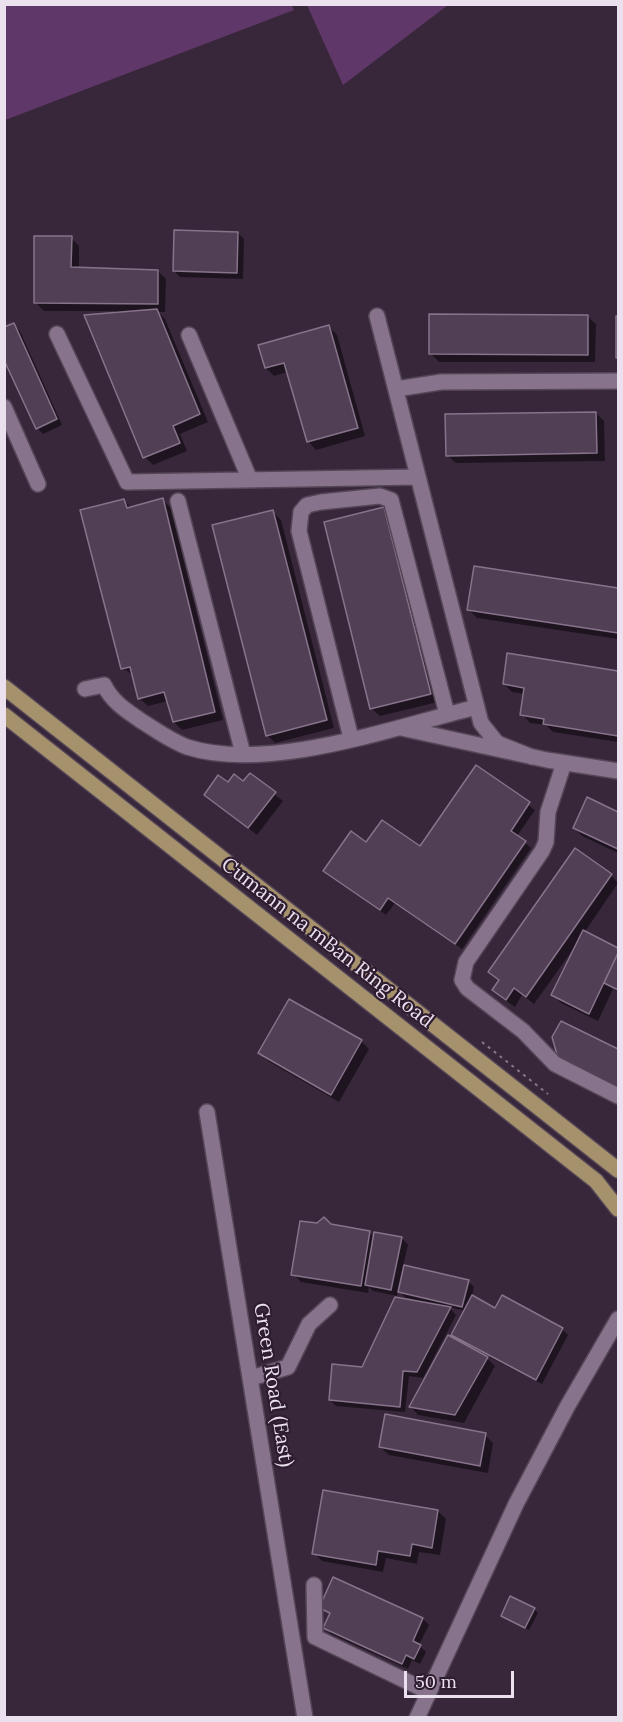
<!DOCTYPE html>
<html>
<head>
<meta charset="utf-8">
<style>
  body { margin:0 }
  #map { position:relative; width:623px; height:1722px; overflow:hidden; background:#38273b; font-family:Lora,serif }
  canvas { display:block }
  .frame { position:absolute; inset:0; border:6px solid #ebe0ed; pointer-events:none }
  .scale { position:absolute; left:404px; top:1671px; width:110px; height:27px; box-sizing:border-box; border:3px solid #ebe0ed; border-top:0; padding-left:8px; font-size:18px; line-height:21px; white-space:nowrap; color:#ebe0ed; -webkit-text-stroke:4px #2e1d31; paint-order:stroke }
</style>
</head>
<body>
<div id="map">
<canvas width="623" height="1722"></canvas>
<div class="frame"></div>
<div class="scale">50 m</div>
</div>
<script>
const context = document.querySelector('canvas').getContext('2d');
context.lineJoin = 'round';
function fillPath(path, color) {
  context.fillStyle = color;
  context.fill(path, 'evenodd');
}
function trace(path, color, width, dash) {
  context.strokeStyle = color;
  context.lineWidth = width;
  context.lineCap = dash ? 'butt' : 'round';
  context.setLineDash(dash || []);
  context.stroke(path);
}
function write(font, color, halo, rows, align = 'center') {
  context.font = font + ' Lora,serif';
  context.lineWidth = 4.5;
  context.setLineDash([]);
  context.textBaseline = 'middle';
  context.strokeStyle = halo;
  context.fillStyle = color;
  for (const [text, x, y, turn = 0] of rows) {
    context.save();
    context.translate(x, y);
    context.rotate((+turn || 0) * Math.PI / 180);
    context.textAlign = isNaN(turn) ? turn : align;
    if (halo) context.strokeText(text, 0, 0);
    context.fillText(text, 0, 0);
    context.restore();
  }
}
fillPath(new Path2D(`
  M291,4L294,10L5,120V5Z
  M307,5H448L343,85Z`), '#603769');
fillPath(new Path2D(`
  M238,233L244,239L243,279L180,277L174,271Z
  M71,238L79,246V269L158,271L166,279L165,312H158L165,319L208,422L180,434L187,451L153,465L145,457L114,311H44L36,303Z
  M587,316L596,324L595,362H439L431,354Z
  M14,325L20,331L62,425L43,434L37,428Z
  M329,327L337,335L365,436L316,450L308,441L288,372L274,376L266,368L260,346Z
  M596,413L604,421L605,461L456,463L447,455Z
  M124,500L131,508L162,500L171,508L223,720L182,730L174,722L168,701L148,706L139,698L134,676L123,668Z
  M384,509L392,517L438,702L380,716L371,708Z
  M273,512L281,520L334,728L275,743L267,735Z
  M475,568L618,590V639L477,618L469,610Z
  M509,655L618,673V742L553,732L546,725L530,723L522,714L525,694L512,692L504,684Z
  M477,767L535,810L517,836L531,848L462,949L395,903L386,915L325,871L367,844L420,848Z
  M250,775L283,801L257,835L206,795L228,784L244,783Z
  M588,799L618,814V853L582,836L574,828Z
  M611,875L618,883L584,933L618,949V992L613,989L598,1021L561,1003L553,995L576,945L534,1004L522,995L515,1007L502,998L494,990L500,981L490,972Z
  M562,1023L618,1051V1091Z
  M361,1041L369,1049L339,1102L268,1061L260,1053Z
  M331,1226L369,1232L375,1238H402L408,1245L403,1266L468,1281L474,1287L472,1297L496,1310L562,1329L568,1335L542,1384L483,1354L495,1366L464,1423L418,1415L411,1407L460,1342L453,1335L465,1311L449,1307L456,1315L423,1378L409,1376L405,1412L336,1406L330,1400L363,1368L414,1299L406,1298L398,1290L397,1296L373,1291L369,1287L368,1293L301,1282L293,1274Z
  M485,1435L493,1443L488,1473L389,1455L380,1447Z
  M438,1511L446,1519L440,1555L419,1552L417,1564L386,1558L383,1572L322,1561L314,1553Z
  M334,1579L423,1619L429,1625L419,1645L426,1652L420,1664L412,1660L408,1669L331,1634L325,1628L331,1615L321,1608Z
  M534,1609L538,1613L529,1630L503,1616Z`), '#0007');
const building = new Path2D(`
  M174,230L238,232L237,273L173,271Z
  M34,236H72L71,267L158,270V304L34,303Z
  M157,309L200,414L173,426L180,443L143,458L84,315Z
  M429,314L588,315V355L429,354Z
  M616,316H618V358H616Z
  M14,323L57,419L36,429L4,360V327Z
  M329,325L358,428L307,442L284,363L265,368L258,345Z
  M596,412L597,453L446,456L445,414Z
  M163,498L215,712L173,722L164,692L138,699L130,667L121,669L80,510L124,499L127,508Z
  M384,507L431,694L370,709L324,522Z
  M273,510L327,720L266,736L212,525Z
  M474,566L618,588V633L467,610Z
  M507,653L618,671V736L543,724L544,719L520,715L524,688L503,684Z
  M476,765L530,802L511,831L526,841L455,944L388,898L380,910L323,871L351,831L366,842L382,820L420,846Z
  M250,773L276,792L248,828L204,795L218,775L228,782L234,774L243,781Z
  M587,797L618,812V849L573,828Z
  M575,848L612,874L526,997L514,988L506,1000L492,990L499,980L488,972Z
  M583,930L618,948V953L589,1014L551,995Z
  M618,953V990L604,983Z
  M289,999L362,1040L331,1095L258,1053Z
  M561,1021L618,1049V1088L558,1058L552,1037Z
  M324,1217L331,1224L370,1231L361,1286L291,1275L300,1221L317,1223Z
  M374,1232L402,1237L391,1290L365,1285Z
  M404,1265L469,1280L462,1307L398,1292Z
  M472,1295L495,1308L502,1295L563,1328L536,1380L451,1335Z
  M395,1297L451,1307L417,1372L403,1371L400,1407L329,1400L332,1364L362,1367Z
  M448,1335L488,1357L455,1415L409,1407Z
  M385,1414L486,1433L480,1466L379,1447Z
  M323,1490L438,1510L432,1548L412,1544L410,1556L378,1551L376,1565L312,1554Z
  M333,1577L423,1618L413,1641L421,1645L414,1659L406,1655L402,1664L323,1628L330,1613L319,1608Z
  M510,1596L535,1608L525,1628L501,1616Z`);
fillPath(building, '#513f55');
trace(building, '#87738b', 1.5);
const minor = new Path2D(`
  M377,316L481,723L497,743L532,757
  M57,334L127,482L418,477
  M189,335L250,480
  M396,389L441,382L618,381
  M4,407L38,484
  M178,501L243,754
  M85,689L104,685C112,702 128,712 143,722C157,731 171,741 187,747C269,773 394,727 477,707
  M401,728L547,760L618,771
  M351,738L299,531L301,512L307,505L321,502L380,496L391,500L447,714
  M564,763L548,812L546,842L542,851L466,962L462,980L467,988L523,1031L555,1064L618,1096
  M207,1112L305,1718
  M251,1378L288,1367L309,1324L330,1305
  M314,1585L315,1637L429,1692
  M417,1718L516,1504L567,1407L618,1319`);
const major = new Path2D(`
  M4,687L618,1170
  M4,715L596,1181L618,1209`);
trace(minor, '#544557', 18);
trace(major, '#544557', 18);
trace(new Path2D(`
  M482,1042L548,1094`), '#867788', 2, [3, 4.5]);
trace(minor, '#87738b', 15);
trace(major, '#a5916b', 15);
write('20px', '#ebe0ed', '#2e1d31', [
  ["Cumann na mBan Ring Road",327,943,38],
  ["Green Road (East)",273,1385,81]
]);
</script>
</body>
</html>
